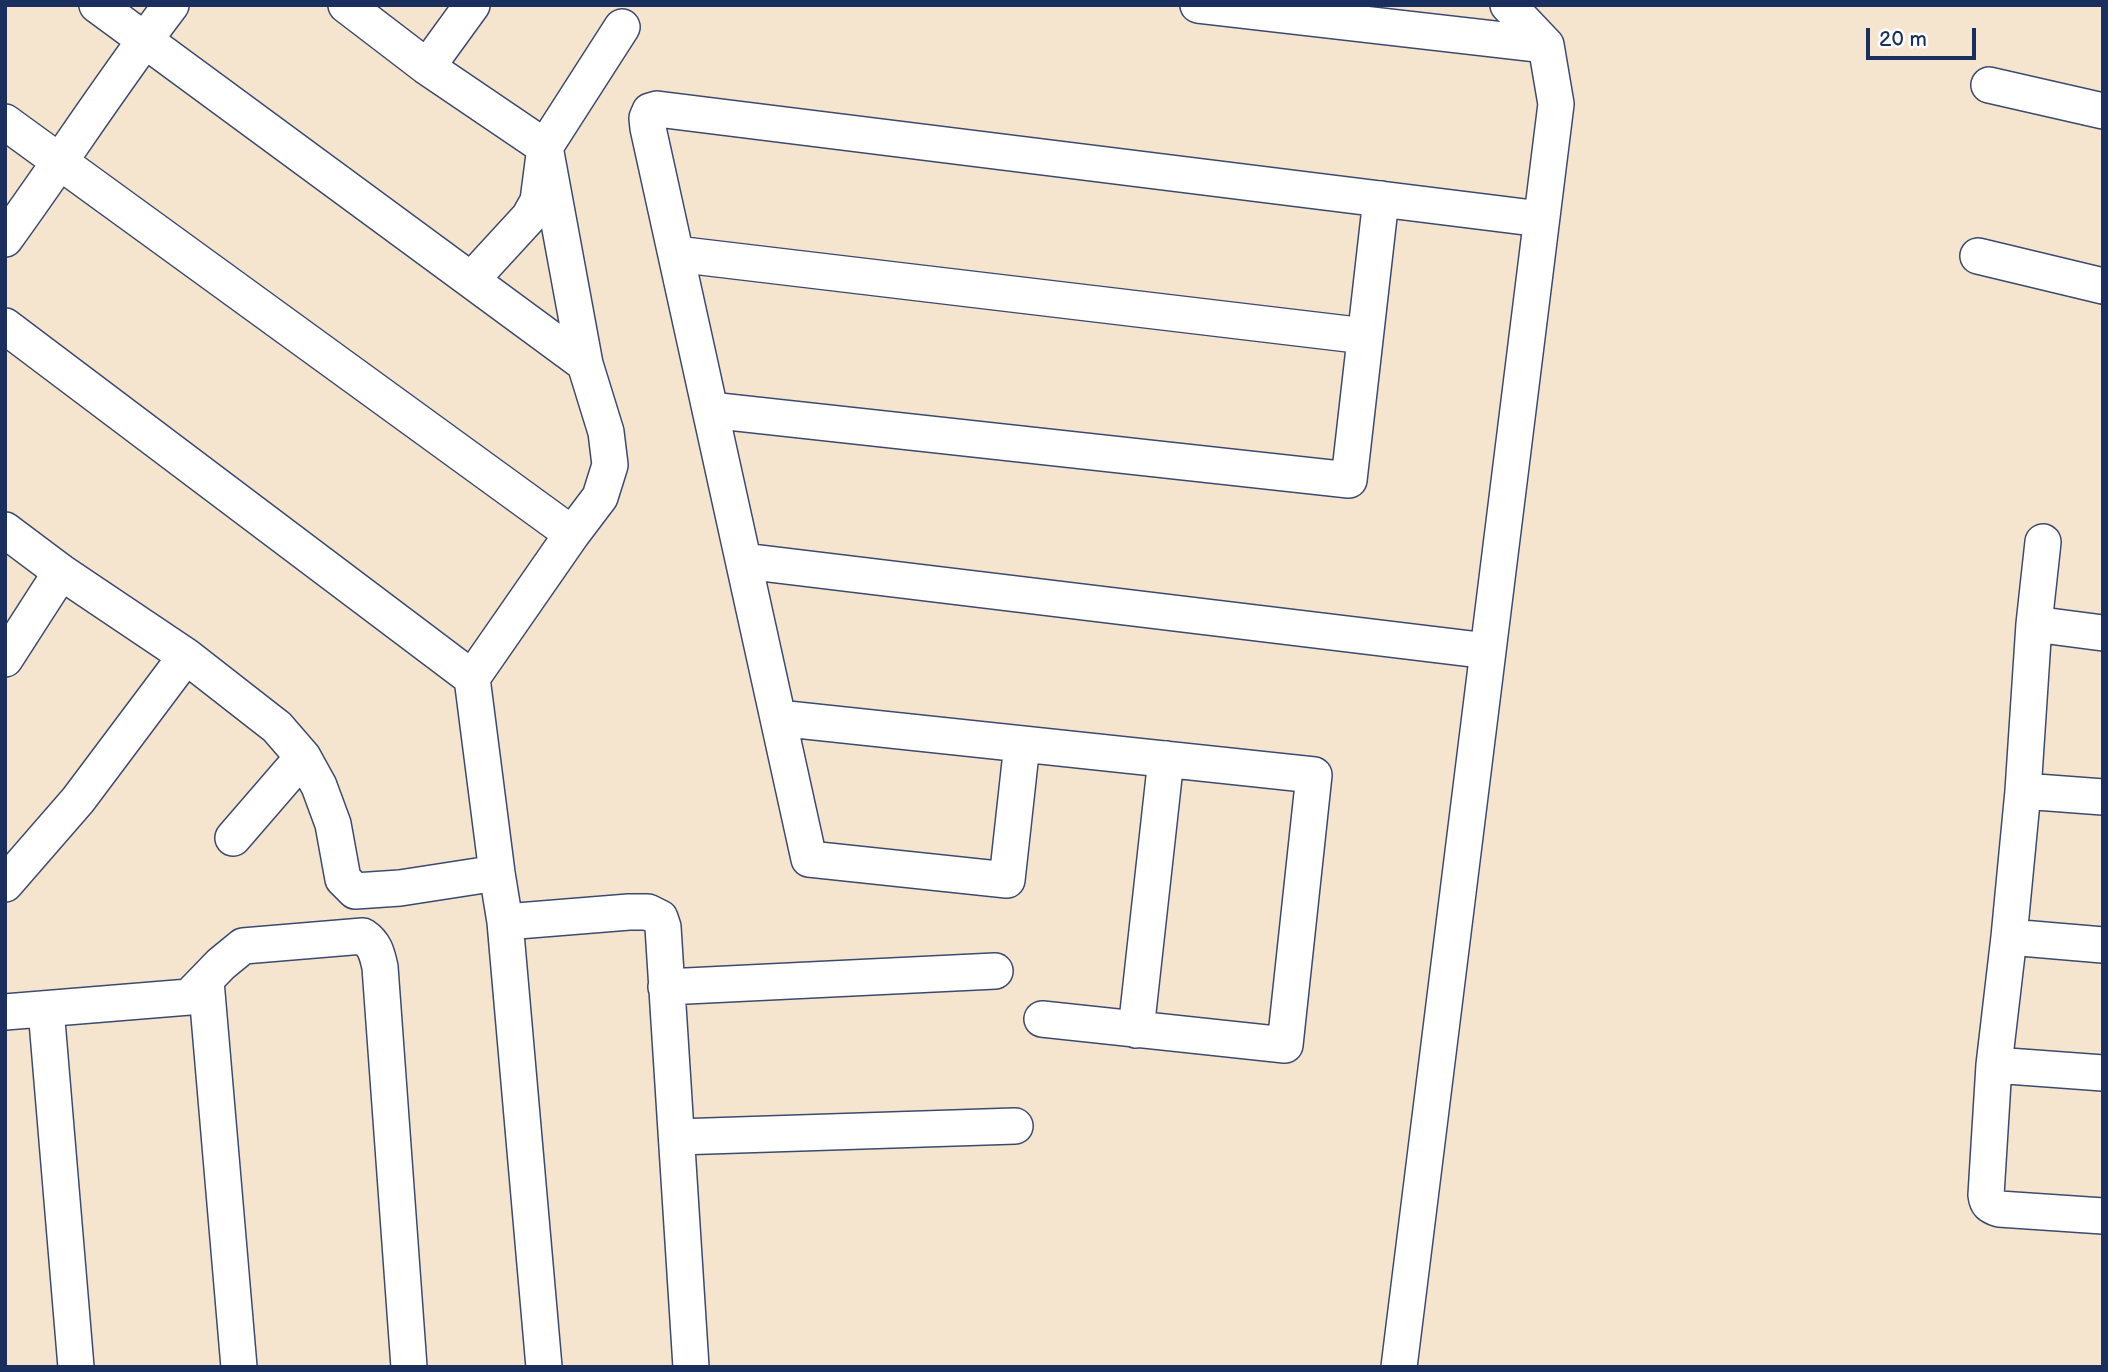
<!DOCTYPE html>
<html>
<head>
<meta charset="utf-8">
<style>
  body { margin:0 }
  #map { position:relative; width:2108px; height:1372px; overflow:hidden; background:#f5e5ce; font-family:"Balsamiq Sans",sans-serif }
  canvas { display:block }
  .frame { position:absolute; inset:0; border:7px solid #1b2f5e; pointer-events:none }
  .scale { position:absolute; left:1866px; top:28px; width:110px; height:32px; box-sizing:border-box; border:4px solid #1b2f5e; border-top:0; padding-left:9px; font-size:21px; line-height:24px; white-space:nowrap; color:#1b2f5e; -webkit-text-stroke:5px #fff; paint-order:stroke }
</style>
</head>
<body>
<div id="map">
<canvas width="2108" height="1372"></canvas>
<div class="frame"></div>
<div class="scale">20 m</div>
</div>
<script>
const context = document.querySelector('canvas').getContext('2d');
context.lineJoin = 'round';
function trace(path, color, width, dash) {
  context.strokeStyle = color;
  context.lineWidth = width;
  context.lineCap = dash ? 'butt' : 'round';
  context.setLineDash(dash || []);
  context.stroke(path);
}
const street = new Path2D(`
  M97,5L585,364
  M346,5L427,67L545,147L585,364L606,432L610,465L600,497L572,534L472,678
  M1198,5L1546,45
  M427,67L472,5
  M1989,85L2103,111
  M5,122L572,534
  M5,239C61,162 113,81 171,5
  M676,254L1365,336
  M1978,256L2103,286
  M472,279L529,217L538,201L545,147L622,27
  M5,326L472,678L497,873L505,922L544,1367
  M710,410L1349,480L1381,199
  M5,530L61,572L186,656L277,727L303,757L319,786L333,824L343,879L355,891L400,888L497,873
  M2043,542L2034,624L2023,791L2009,937L1994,1065L1986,1195C1987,1204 1990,1206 1999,1209L2103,1216
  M744,561L1488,651
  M2034,624L2103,633
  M5,659L61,572
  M778,718L1314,775L1285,1045L1042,1019
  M1022,744L1007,880L809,859L648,128L647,118L650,111L657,109L1541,219
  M2023,791L2103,797
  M233,838L303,757
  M5,884L78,800L186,656
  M505,922L629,912H648L660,918L663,927L691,1367
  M2009,937L2103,945
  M206,981L239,1367
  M666,987L995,971
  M46,1009L76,1367
  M5,1012L189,997L221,964L243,946L363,936C375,944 377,954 380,967L409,1367
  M1136,1030L1166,759
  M1994,1065L2103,1073
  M677,1137L1015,1126
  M1399,1367L1556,104L1546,45L1508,5`);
trace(street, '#3c4a6f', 38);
trace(street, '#fff', 35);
</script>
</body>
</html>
